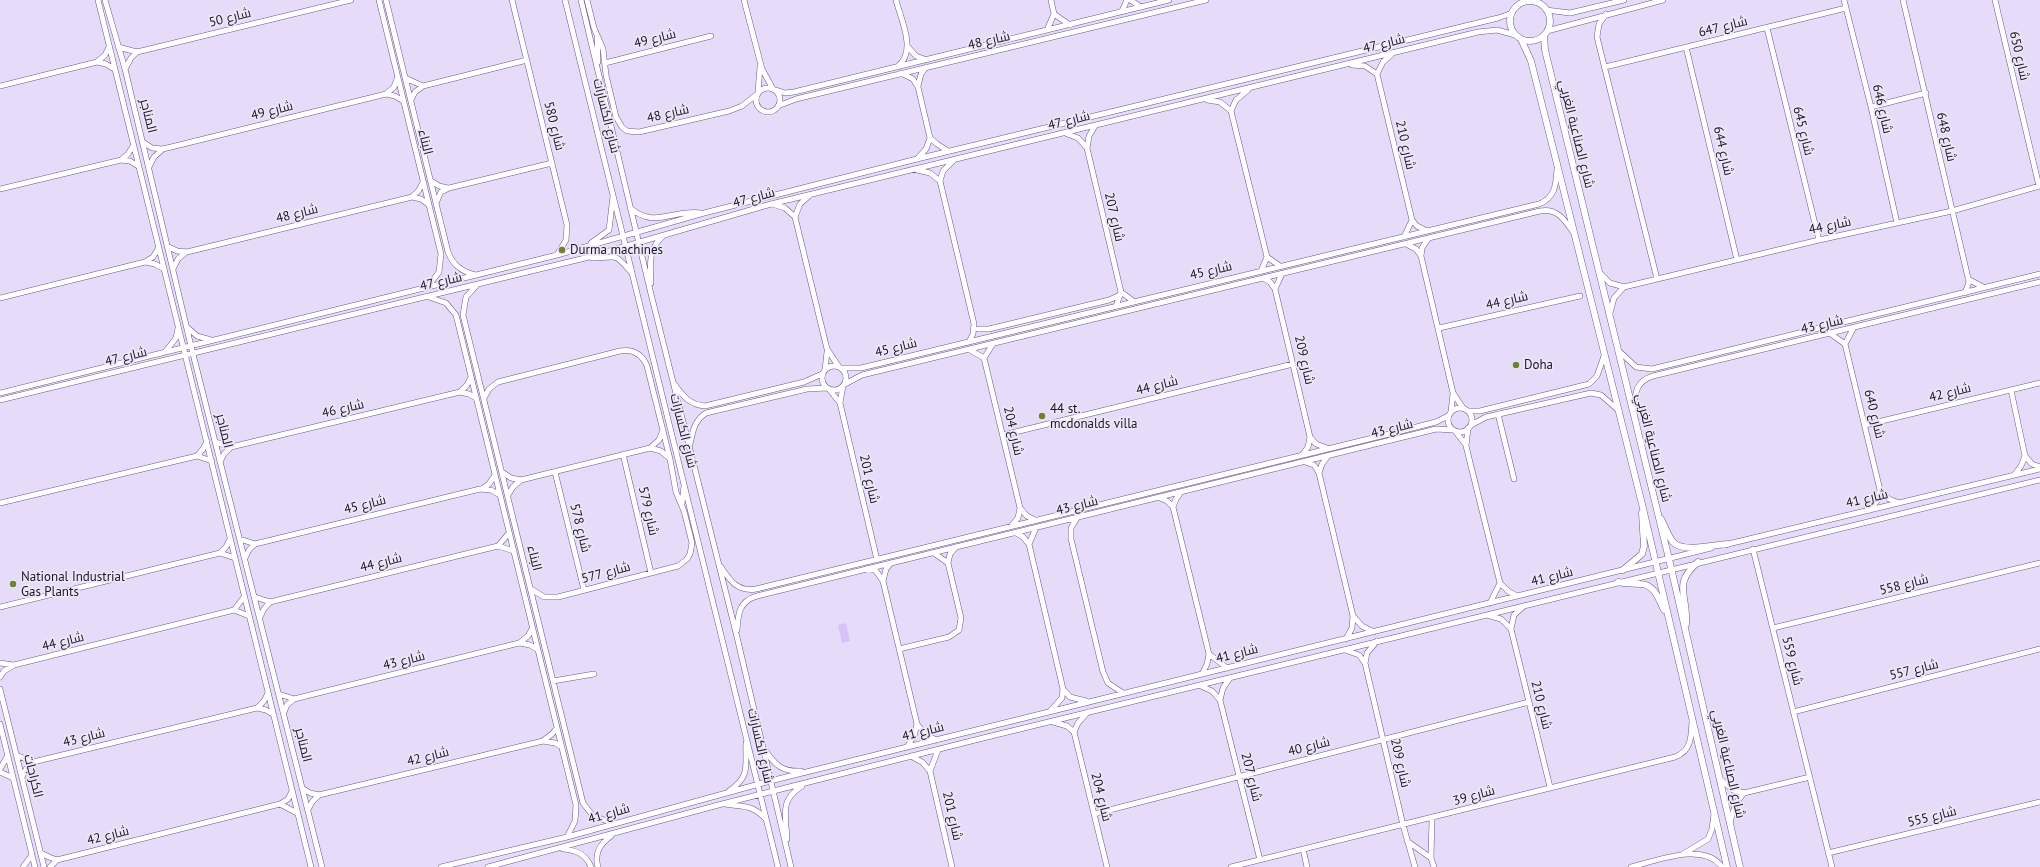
<!DOCTYPE html>
<html>
<head>
<meta charset="utf-8">
<style>
  body { margin:0 }
  canvas { display:block; background:#ebe7f5 }
</style>
</head>
<body>
<canvas width="2040" height="867"></canvas>
<script>
const context = document.querySelector('canvas').getContext('2d');
context.lineJoin = 'round';
function fillPath(path, color) {
  context.fillStyle = color;
  context.fill(path, 'evenodd');
}
function trace(path, color, width, dash) {
  context.strokeStyle = color;
  context.lineWidth = width;
  context.lineCap = dash ? 'butt' : 'round';
  context.setLineDash(dash || []);
  context.stroke(path);
}
function write(font, color, halo, rows, align = 'center') {
  context.font = font + ' "PT Sans",Cairo,sans-serif';
  context.lineWidth = 3.5;
  context.setLineDash([]);
  context.textBaseline = 'middle';
  context.strokeStyle = halo;
  context.fillStyle = color;
  for (const [text, x, y, turn = 0] of rows) {
    context.save();
    context.translate(x, y);
    context.rotate((+turn || 0) * Math.PI / 180);
    context.textAlign = isNaN(turn) ? turn : align;
    if (halo) context.strokeText(text, 0, 0);
    context.fillText(text, 0, 0);
    context.restore();
  }
}
fillPath(new Path2D(`
  M0,0H2040V867H0Z`), '#e6dcfa');
fillPath(new Path2D(`
  M846,623L850,641L842,643L838,625Z`), '#d6c2fb');
const minor = new Path2D(`
  M98,0L311,867
  M105,0L125,69L191,346L322,867
  M379,0L441,254L439,272L429,285
  M386,0L448,252C453,265 461,271 475,275
  M512,0L567,225L566,240L557,255
  M565,0L778,867
  M581,0L651,294L737,637L791,867
  M587,0L594,28L603,49L606,75L616,117L622,127L627,131L639,132L729,111L742,106L756,95
  M744,0L762,69L773,89
  M896,0C901,20 917,51 898,66
  M1130,0L1141,7
  M1844,0L1871,107L1897,223
  M1903,0L1969,282L1965,293
  M1995,0L2039,186
  M1546,10L1570,13L1624,0
  M1122,11L1127,0
  M1054,14L1070,25
  M1606,14L1599,24L1597,37L1657,279
  M1767,28L1819,240
  M1047,30L1054,14L1051,0
  M1547,31L1663,0
  M597,36L598,62
  M118,47L137,52L351,0
  M908,47L916,56L927,60
  M1686,47L1737,260
  M1391,55L1383,62L1377,74L1412,220L1404,237
  M97,62L105,55L109,47
  M605,63L711,36
  M1352,65L1365,66L1377,74
  M1605,67L1846,8
  M125,69L131,58L137,52
  M901,73L913,79L918,87L930,138L926,149L917,159
  M405,78L423,86
  M0,86L97,62L106,64L114,69
  M918,86L921,74L926,67
  M756 100a12 12 0 1 1 24 0a12 12 0 1 1-24 0Z
  M776,90L785,93L794,92L1169,0
  M758,92L760,67
  M386,94L394,87L397,79
  M411,100L415,92L423,86L527,60
  M1207,100L1220,102L1231,111L1267,257L1280,266
  M778,106L796,99L1206,0
  M1871,107L1926,93
  M1231,111L1236,100L1248,90
  M1095,126L1089,136L1087,148L1121,292L1116,306
  M1067,134L1078,138L1087,148
  M930,138L937,144L948,151
  M143,142L152,148L163,149L386,94L395,96L403,101
  M121,160L128,154L133,146
  M953,161L943,171L940,181L974,324L973,334L969,342
  M149,167L154,157L163,149
  M917,170L930,173L940,181
  M430,180L439,186L448,188
  M0,189L121,160L130,161L138,166
  M809,196L800,204L795,217L827,349L839,367
  M412,197L419,190L423,182
  M436,203L441,192L449,188L552,163
  M772,204L785,208L795,217
  M630,208C655,229 673,209 701,213
  M1412,220L1417,226L1427,231
  M591,243L609,230L613,196
  M1406,244L1416,249L1421,256L1453,393L1463,408
  M167,246L177,251L187,252L412,197L421,199L428,204
  M1421,256L1422,248L1428,239
  M592,258C620,258 612,251 632,273
  M146,262L155,264L164,269
  M173,269L178,259L186,252
  M1261,271L1267,257
  M1599,272L1610,283L1624,287
  M1263,278L1270,282L1275,289L1310,437L1308,447L1303,454
  M1968,279L1983,287
  M651,283C650,265 648,249 663,236
  M476,286L466,297L463,315L583,803L593,816L613,823
  M1275,289L1282,274
  M1121,292L1133,301
  M429,297L446,303L456,315L576,805L575,821L567,837
  M0,298L145,262L153,257L158,249
  M1610,313L1614,298L1624,287L1819,240L1952,211L2040,186
  M187,327L197,336L211,340
  M1439,328L1580,296
  M978,329H989L1109,300L1120,295
  M1853,329L1845,344L1880,490L1889,499L1899,503
  M1831,334L1845,344
  M993,344L984,358L1020,508L1027,516L1035,520
  M970,350L984,358
  M1619,351L1636,367L1652,369L2040,274
  M165,352L176,338L178,328
  M822 378a12 12 0 1 1 24 0a12 12 0 1 1-24 0Z
  M842,368H861L1539,204C1555,198 1556,185 1557,169
  M825,370L827,352
  M845,384L862,375L1540,211C1557,208 1564,219 1573,232
  M675,385C683,396 690,405 705,406L804,382L822,374
  M829,389L840,403L877,560
  M2011,390L2025,456L2032,464L2040,467
  M460,392L467,385L471,377
  M0,393L557,255L704,213L917,159L1498,18L1512,13
  M484,398L489,389L498,382L620,351C633,349 642,354 647,366L670,459L676,492L684,511L692,543L690,554L687,559L678,566L558,597H544L531,589
  M0,400L585,258L771,204L1478,32L1497,30L1515,35
  M840,403L843,386
  M1448 420a12 12 0 1 1 24 0a12 12 0 1 1-24 0Z
  M1634,409C1635,393 1636,381 1653,376L2040,282
  M1451,411L1453,394
  M1468,411H1480L1589,384L1597,376L1604,356
  M1498,414L1514,479
  M1471,425L1486,417L1591,393L1601,395L1618,410
  M1865,425L2040,383
  M1468,428L1466,446L1500,583L1508,591L1517,596
  M1455,431L1466,445
  M1003,435L1293,364
  M1310,437L1316,444L1327,448
  M215,442L231,447L460,392L469,394L476,398
  M690,444C693,431 694,421 706,413L807,389L827,388
  M650,448L661,451L669,458
  M623,454L651,573
  M197,456L203,449L207,441
  M220,462L224,454L231,447
  M1305,462L1314,465L1319,473L1353,616L1352,628L1346,639
  M502,472L511,478L521,480L650,448L659,440L663,430
  M555,472L584,590
  M1319,473L1322,464L1328,456
  M2014,475L2021,466L2025,456
  M483,488L489,484L495,475
  M1181,492L1176,499L1173,507L1209,654L1207,664L1202,674
  M508,495L513,487L521,480
  M1160,498L1167,501L1173,507
  M0,503L197,456L212,461
  M682,504L684,486
  M1870,510L1877,501L1880,490
  M1077,518L1071,528V539L1103,672L1108,683L1123,693
  M1012,525L1018,518L1020,508
  M1016,533L1023,537L1029,544L1063,689L1062,698L1051,710
  M240,539L255,544L480,489L491,490L500,495
  M1029,544L1036,528
  M1724,545L2040,469
  M498,546L509,533
  M1753,549L1832,867
  M220,553L226,547L230,539
  M934,553L948,563
  M245,558L249,550L255,544
  M721,567C730,581 738,592 756,589L1393,433L1436,422L1448,416
  M868,568L876,571L883,581L917,724L925,734L936,740
  M883,581L886,569L891,563
  M255,597L270,602L498,546L514,551
  M1490,603L1500,583
  M1524,606L1514,615L1511,629L1550,787
  M0,607L220,553L235,558
  M234,610L244,597
  M1487,615L1501,619L1510,628
  M260,617L264,609L270,602
  M1354,617L1362,626L1374,632
  M1773,628L2040,563
  M737,630C738,614 739,601 757,596L1436,429L1453,430
  M1377,641L1367,653L1365,663L1403,825L1415,867
  M520,643L530,645L537,649
  M899,649L949,637L959,630L961,618L948,563L950,554L956,547
  M1345,650L1359,655L1365,663
  M1209,654L1227,668
  M0,663L13,665
  M0,677L4,671L14,665L234,610L249,616
  M1230,678L1223,688L1220,700L1260,860
  M553,681L594,674
  M1201,686L1212,691L1220,700
  M0,689L44,867
  M1063,689L1070,697L1086,701
  M279,694L294,699L519,643L528,636L532,629
  M257,708L264,701L268,693
  M284,712L287,705L294,699
  M1793,712L2040,649
  M1053,722L1067,726L1074,732L1107,867
  M0,724L35,867
  M1074,732L1078,723L1088,712
  M544,740L552,734L557,728
  M907,747L914,736L917,724
  M765,750C775,765 782,772 801,771
  M938,750L930,771L952,867
  M16,755L33,762L257,708L266,710L274,715
  M911,756L922,762L930,771
  M0,769L7,757
  M0,772L13,778
  M22,777L26,769L33,762
  M1720,779L1733,790L1744,793L1810,777
  M302,788L310,793L319,795L543,741L555,743L562,747
  M729,791C751,776 745,766 746,743
  M280,804L297,813
  M725,804C743,807 751,804 765,818
  M308,810L312,802L319,795
  M1094,814L1529,702
  M1432,818L1431,858L1434,867
  M1730,822L1736,803L1744,793
  M787,839C786,816 779,800 802,786
  M1407,841L1431,858
  M563,849C576,850 586,854 591,867
  M1303,849L1307,867
  M41,853L49,857L57,860L280,804L288,799L292,791
  M1828,853L2040,802
  M1683,854L1708,839L1712,829L1714,814
  M23,867L32,855
  M50,867L57,860
  M441,867L567,837L770,781L1711,548
  M488,867L722,804L983,738L2040,480
  M598,867C594,853 600,844 611,836
  M1231,867L1675,757C1692,750 1691,737 1692,721
  M1631,867C1656,861 1704,841 1722,867`);
const major = new Path2D(`
  M1510 21a20 20 0 1 1 40 0a20 20 0 1 1-40 0Z
  M1544,35L1545,50L1669,559L1740,867
  M1521,39L1531,61L1557,164L1642,504L1727,867
  M1661,519C1665,526 1668,536 1673,542C1682,553 1714,545 1727,544
  M1623,570L1642,554L1644,546L1642,513
  M1618,582C1626,584 1632,583 1640,584C1655,584 1659,600 1664,610
  M1686,624C1688,595 1672,584 1698,562`);
trace(minor, '#6d5692', 6);
trace(major, '#6d5692', 7);
trace(minor, '#fff', 5);
trace(major, '#fff', 6);
for (const [x, y, r, color] of [
  [562,250,4,"#708231"],
  [1516,365,4,"#708231"],
  [1042,416,4,"#708231"],
  [13,584,4,"#708231"]
]) {
  const dot = new Path2D();
  dot.arc(x, y, r, 0, 2 * Math.PI);
  context.fillStyle = color;
  context.fill(dot);
  trace(dot, '#ebe7f5', 1.5);
}
write('13px', '#1c132b', '#ebe7f5', [
  ["شارع 50",230,18,-14],
  ["شارع 647",1723,27,-14],
  ["شارع 49",655,39,-14],
  ["شارع 48",989,41,-13],
  ["شارع 47",1384,44,-14],
  ["شارع 650",2019,56,77],
  ["شارع 646",1882,109,77],
  ["شارع 49",272,111,-14],
  ["شارع 48",668,114,-13],
  ["المناجر",148,116,76],
  ["شارع الكسارات",606,116,76],
  ["شارع 47",1069,121,-14],
  ["شارع 580",554,126,76],
  ["شارع 645",1803,131,76],
  ["شارع الصناعية الغربي",1576,134,76],
  ["شارع 648",1946,137,77],
  ["البناء",425,142,76],
  ["شارع 210",1405,145,77],
  ["شارع 644",1723,151,77],
  ["شارع 47",754,198,-15],
  ["شارع 48",297,214,-14],
  ["شارع 207",1114,217,77],
  ["شارع 44",1830,226,-12],
  ["شارع 45",1211,271,-13],
  ["شارع 47",441,282,-13],
  ["شارع 44",1507,301,-13],
  ["شارع 43",1822,325,-13],
  ["شارع 45",896,348,-14],
  ["شارع 47",126,357,-14],
  ["شارع 209",1304,360,77],
  ["شارع 44",1157,386,-14],
  ["شارع 42",1950,393,-14],
  ["شارع 46",343,409,-13],
  ["شارع 640",1874,414,76],
  ["شارع 43",1392,429,-14],
  ["المناجر",224,431,76],
  ["شارع الكسارات",683,431,76],
  ["شارع 204",1013,431,77],
  ["شارع الصناعية الغربي",1653,448,76],
  ["شارع 201",869,479,77],
  ["شارع 41",1867,499,-13],
  ["شارع 45",365,505,-14],
  ["شارع 43",1077,506,-14],
  ["شارع 579",648,511,77],
  ["شارع 578",580,528,76],
  ["البناء",534,558,76],
  ["شارع 44",381,563,-14],
  ["شارع 577",606,573,-15],
  ["شارع 41",1552,577,-14],
  ["شارع 558",1904,585,-14],
  ["شارع 44",63,642,-14],
  ["شارع 41",1237,654,-14],
  ["شارع 43",404,661,-14],
  ["شارع 559",1792,661,76],
  ["شارع 557",1914,670,-14],
  ["شارع 210",1541,705,76],
  ["شارع 41",923,732,-14],
  ["شارع 43",84,738,-14],
  ["المناجر",303,745,76],
  ["شارع الكسارات",760,746,77],
  ["شارع 40",1309,747,-14],
  ["شارع 42",428,757,-14],
  ["شارع 209",1400,763,77],
  ["شارع الصناعية الغربي",1728,764,77],
  ["الكراجات",33,776,76],
  ["شارع 207",1251,777,76],
  ["شارع 39",1474,796,-15],
  ["شارع 204",1101,797,76],
  ["شارع 41",609,814,-16],
  ["شارع 201",952,816,77],
  ["شارع 555",1932,817,-14],
  ["شارع 42",108,836,-14]
]);
write('13px', '#1c132b', '#ebe7f5', [
  ["Durma machines",570,250],
  ["Doha",1524,365],
  ["44 st.",1050,409],
  ["mcdonalds villa",1050,424],
  ["National Industrial",21,577],
  ["Gas Plants",21,592]
], 'left');
</script>
</body>
</html>
